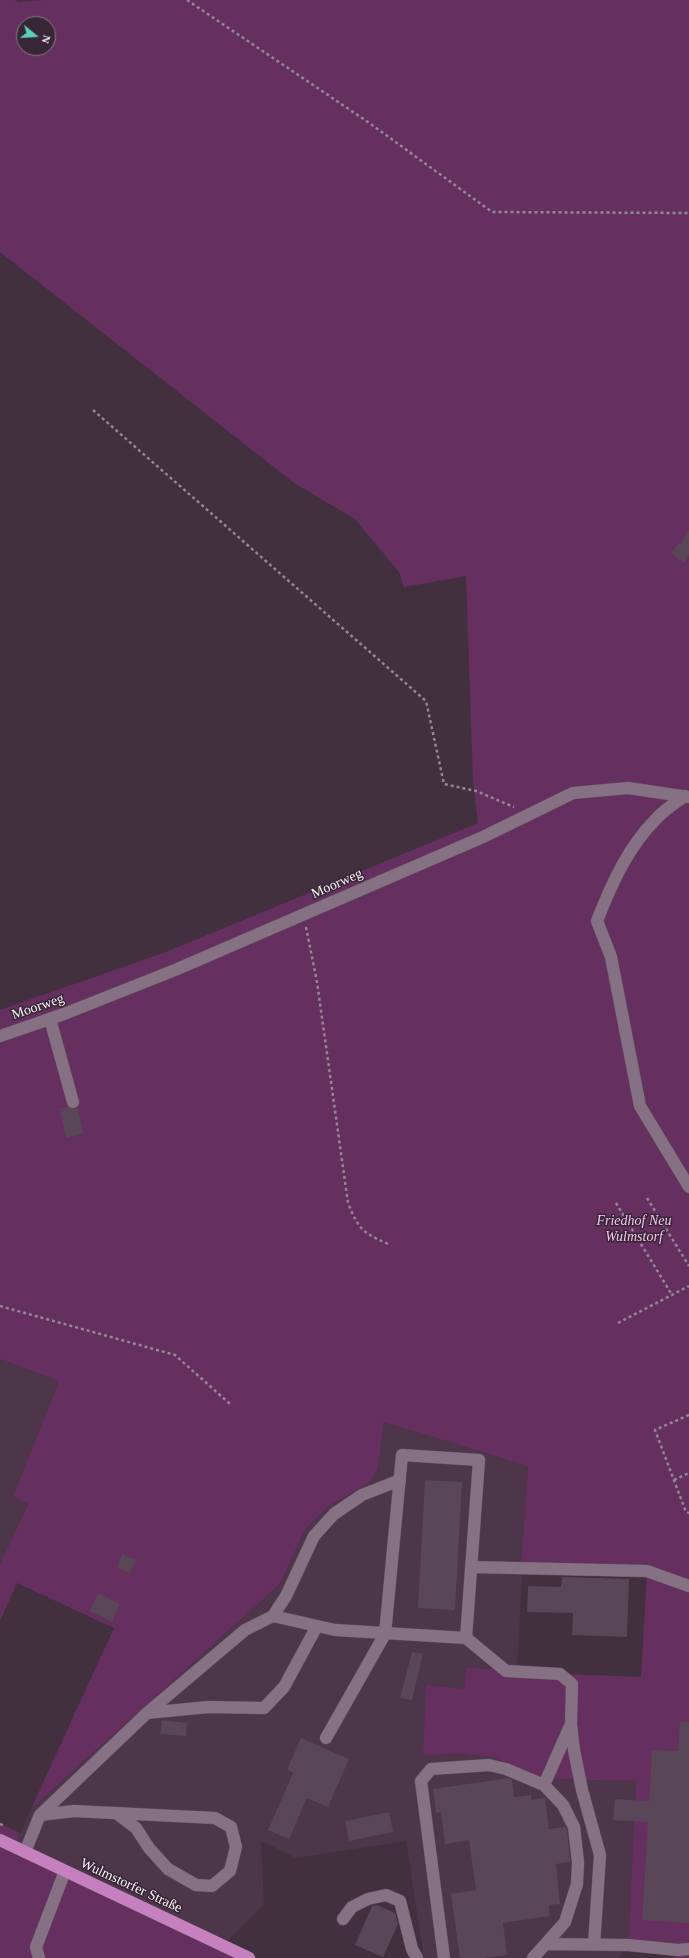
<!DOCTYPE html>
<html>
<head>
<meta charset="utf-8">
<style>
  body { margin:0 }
  #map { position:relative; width:689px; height:1958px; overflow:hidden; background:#42303f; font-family:"Times New Roman",serif }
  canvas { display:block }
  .north { position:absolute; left:16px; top:16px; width:40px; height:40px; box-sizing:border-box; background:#372635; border:1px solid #867784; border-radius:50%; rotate:108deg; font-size:11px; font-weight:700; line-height:16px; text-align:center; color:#fcf0fa }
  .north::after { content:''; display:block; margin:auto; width:14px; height:18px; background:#5ccebb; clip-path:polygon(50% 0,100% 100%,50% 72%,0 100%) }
</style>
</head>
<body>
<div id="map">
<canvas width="689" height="1958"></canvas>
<div class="north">N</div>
</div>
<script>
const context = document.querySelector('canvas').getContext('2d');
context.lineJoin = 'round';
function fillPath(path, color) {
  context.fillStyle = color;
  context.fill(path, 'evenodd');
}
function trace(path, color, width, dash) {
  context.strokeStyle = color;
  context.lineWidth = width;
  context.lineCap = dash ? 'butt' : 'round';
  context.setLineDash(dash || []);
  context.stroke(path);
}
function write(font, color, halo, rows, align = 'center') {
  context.font = font + ' "Times New Roman",serif';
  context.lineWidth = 3;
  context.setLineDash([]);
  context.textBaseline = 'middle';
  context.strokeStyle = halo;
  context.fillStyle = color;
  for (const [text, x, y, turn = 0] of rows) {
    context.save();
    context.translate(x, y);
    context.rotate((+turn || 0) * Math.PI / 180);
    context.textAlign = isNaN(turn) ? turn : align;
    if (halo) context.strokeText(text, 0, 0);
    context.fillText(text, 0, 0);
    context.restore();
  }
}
fillPath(new Path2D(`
  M0,1359L59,1381L13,1496L28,1503L0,1564Z
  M384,1422L528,1466L517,1672L466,1667L464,1689L423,1755L464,1754L492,1757L547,1779L636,1781L628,1945L619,1958H424L406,1841L296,1858L261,1841L264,1904L223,1945L14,1847L31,1809L280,1584L305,1530L329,1506L369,1483L378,1469Z`), '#4d354a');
fillPath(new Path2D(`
  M0,0H15L18,2L43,0H689V1958H674L677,1950L628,1945L636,1781L547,1779L492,1757L464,1754L423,1755L426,1685L464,1689L466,1667L517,1672L641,1677L647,1571L521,1569L528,1466L384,1422L378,1469L369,1483L329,1506L305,1530L280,1584L31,1809L114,1628L17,1583L0,1621V1564L28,1504L13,1496L59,1381L0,1359V1010L166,952L478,823L473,781L466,576L404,587L399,572L355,519L294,483L0,252ZM24,24H48V48H24Z
  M0,1824L20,1833L14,1847L251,1958H0Z`), '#653060');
fillPath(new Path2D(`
  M689,530V555L684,563L671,553L679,543L681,544Z
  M68,1107L72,1109L78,1108L83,1134L66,1138L60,1109Z
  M425,1480L462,1482L455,1610L418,1608Z
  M122,1554L136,1560L130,1573L117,1567Z
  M562,1577L629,1579L627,1637L572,1635L573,1613L527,1612L528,1586L561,1587Z
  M98,1593L120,1604L112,1622L90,1611Z
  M412,1652L423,1654L412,1700L400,1698Z
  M162,1720L187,1723L186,1736L160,1734Z
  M680,1722H689V1923L642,1920L648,1822L613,1820L615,1799L649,1801L652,1750L678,1751Z
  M301,1738L349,1759L328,1807L307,1798L289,1839L268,1830L293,1773L287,1770Z
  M509,1778L512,1780L514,1797L531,1795V1800L545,1798L549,1829L565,1827L567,1829L570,1862L556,1864L560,1904L549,1905L550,1916L503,1923L507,1955L484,1958H460L451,1894L476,1890L469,1840L445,1844L441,1812L436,1813L433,1789Z
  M389,1812L393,1832L349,1841L345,1821Z
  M377,1905L395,1913L398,1924L383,1957L355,1945L372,1906Z`), '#594656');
const minor = new Path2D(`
  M685,796C675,803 664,810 656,819C628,847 611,885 597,921L611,957L640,1106L689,1187
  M50,1019L73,1102
  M0,1036L64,1014L175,970L483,837L573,793L628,788L689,797
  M471,1567L647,1571L689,1586
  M273,1616L335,1630L466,1638L479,1460L402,1455L385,1634L326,1738
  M466,1638L506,1671L560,1674L572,1684L571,1725L574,1750L582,1790L600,1855L594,1945
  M147,1713L208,1707L264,1708L284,1687L317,1626
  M544,1785L570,1726
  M40,1815L74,1811L215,1818L231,1827L236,1847L230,1871L212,1886L196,1885L168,1869L149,1848L136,1828L116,1813
  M25,1852L40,1815L147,1713L245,1630L273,1616L286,1596L314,1536L334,1514L362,1495L400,1480
  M343,1919L352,1907L368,1899L386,1895L400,1901L412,1949L417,1958
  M547,1944L628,1945L678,1950L689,1949
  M39,1958L36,1947L65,1871
  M444,1958L421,1781L431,1769L489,1765L506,1769L544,1785L563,1805L574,1827L578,1862L577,1884L565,1922L533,1958`);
const major = new Path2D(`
  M0,1840L249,1958`);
trace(minor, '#5f4f5d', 13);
trace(major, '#5f4f5d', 13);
trace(new Path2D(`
  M187,0L368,122L492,212L689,213
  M93,410L426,701L444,784L476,791L514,807
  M306,927L317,982L348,1203C359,1230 362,1232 388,1244
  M647,1198L689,1266
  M616,1203L672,1295
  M0,1306L175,1355L230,1404
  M618,1323L689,1286
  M689,1415L655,1430L686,1512L689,1513
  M674,1480L689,1473
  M0,1824L5,1826`), '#958693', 2.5, [3, 3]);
trace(minor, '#857183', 12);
trace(major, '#c680c0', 12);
write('14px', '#fcf0fa', '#372635', [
  ["Moorweg",337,884,-24],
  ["Moorweg",38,1007,-19],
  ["Wulmstorfer Straße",131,1886,25]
]);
write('italic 14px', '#fbc3f4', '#372635', [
  ["Friedhof Neu",634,1221],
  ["Wulmstorf",634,1237]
]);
</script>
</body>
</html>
